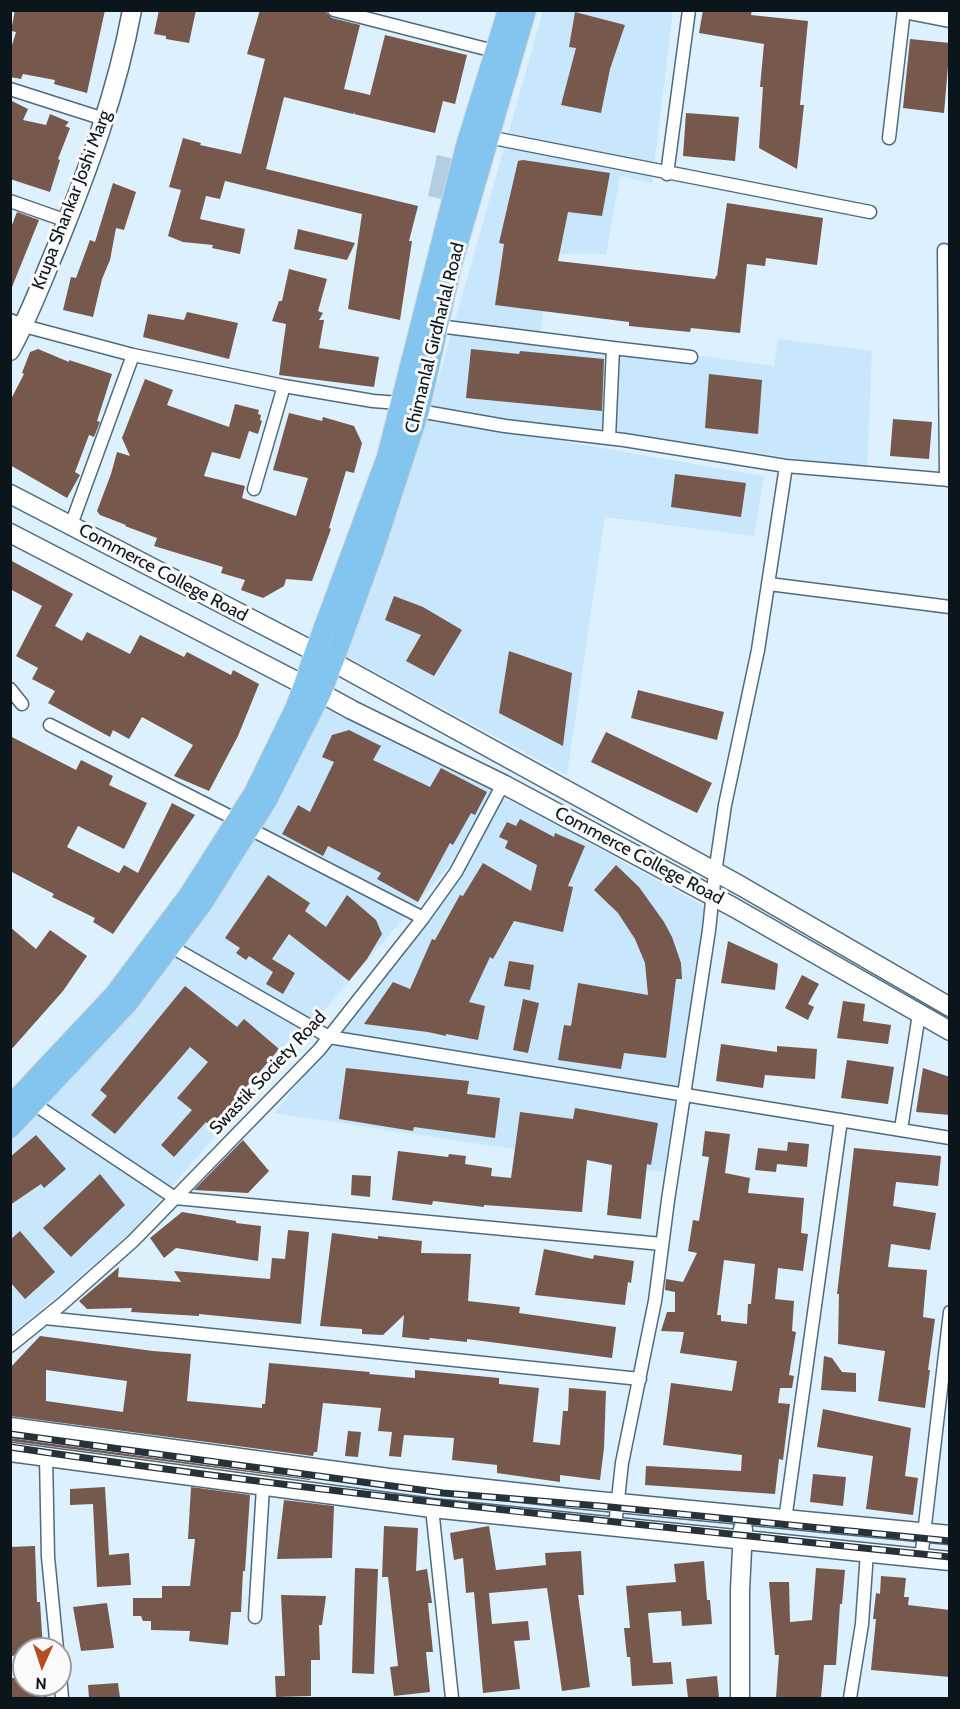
<!DOCTYPE html>
<html>
<head>
<meta charset="utf-8">
<style>
  body { margin:0 }
  #map { position:relative; width:960px; height:1709px; overflow:hidden; background:#ddf0fe; font-family:Cabin,sans-serif }
  canvas { display:block }
  .frame { position:absolute; inset:0; border:12px solid #0a151c; pointer-events:none }
  .north { position:absolute; left:12px; top:1637px; width:60px; height:60px; box-sizing:border-box; background:#fafafa; border:2px solid #9a9ea1; border-radius:50%; rotate:183deg; font-size:16px; font-weight:700; line-height:24px; text-align:center; color:#0a151c }
  .north::after { content:''; display:block; margin:auto; width:21px; height:27px; background:#b44e23; clip-path:polygon(50% 0,100% 100%,50% 72%,0 100%) }
</style>
</head>
<body>
<div id="map">
<canvas width="960" height="1709"></canvas>
<div class="frame"></div>
<div class="north">N</div>
</div>
<script>
const context = document.querySelector('canvas').getContext('2d');
context.lineJoin = 'round';
function fillPath(path, color) {
  context.fillStyle = color;
  context.fill(path, 'evenodd');
}
function trace(path, color, width, dash) {
  context.strokeStyle = color;
  context.lineWidth = width;
  context.lineCap = dash ? 'butt' : 'round';
  context.setLineDash(dash || []);
  context.stroke(path);
}
function write(font, color, halo, rows, align = 'center') {
  context.font = font + ' Cabin,sans-serif';
  context.lineWidth = 6;
  context.setLineDash([]);
  context.textBaseline = 'middle';
  context.strokeStyle = halo;
  context.fillStyle = color;
  for (const [text, x, y, turn = 0] of rows) {
    context.save();
    context.translate(x, y);
    context.rotate((+turn || 0) * Math.PI / 180);
    context.textAlign = isNaN(turn) ? turn : align;
    if (halo) context.strokeText(text, 0, 0);
    context.fillText(text, 0, 0);
    context.restore();
  }
}
fillPath(new Path2D(`
  M543,11H673L652,183L620,176L606,254H552L540,333L774,366L778,339L872,351L867,468L430,409Z
  M427,418L764,476L754,536L605,517L567,775L346,656Z
  M324,705L494,788L450,865L133,1231L11,1335V1138L21,1130L133,1011L276,805Z
  M504,797L706,907L664,1172L275,1113L458,875Z`), '#c8e6fc');
fillPath(new Path2D(`
  M437,155L455,159L445,200L428,196Z`), '#b1cee4');
fillPath(new Path2D(`
  M15,10H105L87,93L54,84L55,80L23,74L21,79L10,77V52L16,32L11,31Z
  M159,10H196L189,43L166,39V36L154,34Z
  M260,10H321L326,12L332,18L360,25L344,89L358,92L370,95L385,35L467,55L455,104L443,101L435,133L354,114L355,112L353,114L284,97L266,169L418,206L409,241H412L400,320L348,309L362,214L225,181L220,199L206,196L200,219L245,229L240,254L212,248L213,245L183,242L168,236L181,190L169,187L183,138L201,143L200,145L241,154L265,59L247,54Z
  M703,10H752L751,15L808,21L800,105H804L797,169L759,148L763,87H760L764,44L699,33Z
  M575,12L625,25L610,69L601,113L561,105L576,48L569,47Z
  M910,39L950,43L944,113L903,108Z
  M10,100L28,109L23,120L46,125L50,114L69,122L65,126L70,128L58,159L60,160L50,192L10,179Z
  M686,113L739,117L735,161L683,156Z
  M523,160L610,173L602,216L568,212L558,261L715,279L716,276H717L727,203L823,218L817,265L766,258L765,266L747,264L740,333L691,328L690,332L629,326V322L495,305L504,244L499,243L518,161Z
  M113,183L136,192L124,230L116,228L110,260L102,279L93,317L63,310L71,277L76,278L90,240L95,242Z
  M17,212L39,220L10,292V230Z
  M298,229L355,243L347,260L294,249Z
  M289,269L327,279L318,311L323,313L319,320H324L319,348L379,357L374,387L279,375L286,324L272,321L279,301H282Z
  M187,312L238,323L229,359L143,337L148,314L184,320Z
  M38,349L69,362V360L112,374L97,421L100,422L94,437L89,435L75,472L80,475L67,498L10,465V401L24,374L22,373L30,352Z
  M471,349L519,354L520,351L604,359L602,411L466,398Z
  M709,374L762,380L758,434L705,428Z
  M145,379L173,390L167,405L229,427L235,404L259,410L258,414L261,415L260,420L262,421L258,434L249,431L240,459L212,452L204,476L245,486L242,498L296,516L308,478L273,470L289,413L322,421L323,417L354,426L362,443L354,473L346,471L329,528L331,529L312,581L286,579L284,586L263,598L241,590L245,580L221,573L223,567L154,546L157,538L125,526L126,525L100,515L97,511L111,474L117,452L130,456L122,438Z
  M893,419L932,422L929,459L890,456Z
  M675,474L746,483L741,517L671,507Z
  M10,560L73,594L55,626L82,641L87,632L130,654L140,635L184,657L187,652L231,675L233,670L259,684L238,736L209,791L174,776L193,745L142,717L129,739L113,730L110,737L48,703L55,691L32,679L38,668L16,656L42,606L10,589Z
  M394,596L423,607L462,630L434,676L406,661L421,635L385,620Z
  M509,651L572,673L563,746L499,713Z
  M638,690L724,712L717,740L631,718Z
  M349,730L381,746L373,760L430,787L441,768L487,792L475,815L471,813L453,845L450,843L418,902L377,879L381,873L328,846L323,856L282,834L298,805L310,812L334,762L322,757L332,735Z
  M606,732L712,783L697,813L591,762Z
  M10,736L76,770L81,760L113,776L109,785L147,803L124,849L78,826L67,847L119,873L124,865L138,873L172,803L195,815L113,934L93,922L95,918L52,897L54,894L10,871Z
  M520,819L554,837L555,833L585,846L568,886L573,887L563,932L514,921L493,959L490,957L469,1002L485,1006L478,1040L446,1034V1036L428,1032L364,1024L393,982L410,989L432,939L435,940L460,895L463,896L483,863L531,891L537,865L505,848L508,841L499,837L507,822L516,826Z
  M616,865L639,887L664,922L672,937L681,963L682,979H676L666,1058L624,1053L621,1069L558,1060L564,1025L571,1026L578,983L648,995L645,963L635,939L618,913L594,890Z
  M268,875L310,903L305,911L326,927L347,895L376,920L382,934L367,959L349,981L289,934L272,959L295,973L283,994L266,984L273,972L249,956L246,960L236,953L240,948L225,938Z
  M10,927L36,949L50,930L87,956L63,991L10,1051Z
  M728,941L778,964L775,990L721,983Z
  M509,961L534,965L530,990L504,986Z
  M802,975L819,984L808,1004L814,1007L808,1020L785,1008Z
  M185,986L237,1027L244,1019L279,1049L212,1128L206,1122L174,1157L161,1145L192,1110L177,1098L208,1062L190,1047L115,1134L91,1115L107,1096L100,1090Z
  M523,999L539,1003L528,1053L513,1050Z
  M843,1001L865,1004L863,1021L891,1025L888,1044L837,1038Z
  M721,1044L777,1052V1046L817,1049L815,1079L765,1075L763,1088L716,1081Z
  M847,1060L894,1067L888,1104L841,1098Z
  M346,1068L469,1081L467,1094L500,1098L495,1138L414,1127L413,1131L339,1119Z
  M923,1068L950,1077V1115L916,1112Z
  M575,1108L658,1123L651,1165L647,1164L641,1219L607,1215L612,1165L587,1160L582,1212L484,1205V1207L433,1201L432,1205L392,1200L398,1151L448,1157L449,1154L466,1156L465,1164L492,1168L491,1176L511,1178L520,1112L573,1119Z
  M705,1131L730,1134L725,1173L750,1178L748,1193L804,1198L801,1233L808,1234L803,1271L778,1268L775,1299L794,1301L792,1331L796,1332L789,1375L794,1376L792,1388H780L778,1403L790,1404L783,1460L779,1459L775,1494L645,1485L646,1466L741,1471L742,1455L663,1445L671,1383L732,1391L737,1361L680,1353L684,1332L661,1331L667,1312H675V1292L665,1290L666,1279L683,1282L697,1253L688,1251L693,1220L699,1221L709,1157L702,1156ZM724,1260L755,1264L751,1304H748L747,1324L721,1321V1315H717Z
  M36,1135L66,1169L44,1188L41,1184L10,1205V1157Z
  M243,1140L269,1171L248,1193L194,1190Z
  M788,1142L809,1144L807,1167L777,1164L776,1172L755,1170L758,1148L787,1151Z
  M854,1148L941,1156L938,1186L896,1182L893,1206L936,1213L930,1250L891,1244L888,1267L927,1270L923,1317L935,1319L928,1370H930L925,1408L878,1401L885,1351L838,1344L839,1294H837Z
  M100,1174L125,1205L71,1257L43,1228Z
  M352,1175L371,1176L370,1197L351,1195Z
  M182,1212L236,1221V1223L261,1226L258,1261L176,1248L164,1258L150,1238Z
  M288,1230L309,1232L301,1324L199,1314V1316L131,1312L132,1308L87,1309L79,1301L119,1267L118,1277L181,1282L174,1271L270,1279L272,1258L285,1259Z
  M20,1231L55,1272L25,1299L10,1282V1240Z
  M332,1233L378,1239V1236L422,1241L421,1253L471,1254L468,1301L520,1307L519,1313L616,1327L612,1358L467,1339V1342L430,1338L429,1340L402,1337L404,1315L383,1335L362,1334V1329L320,1326Z
  M544,1249L593,1259L594,1255L634,1261L631,1283L628,1282L625,1305L535,1295Z
  M40,1336L153,1351L191,1354L187,1401L262,1408V1404H265L269,1363L370,1372L369,1374L415,1378V1370L499,1378V1384L539,1388L533,1442L560,1445L563,1411H568L569,1388L606,1391L604,1448L600,1480L560,1475V1482L497,1473V1465L452,1460L454,1438L404,1435L401,1457L389,1456L392,1432L378,1431L381,1408L323,1403L317,1452H314L313,1456L10,1416L12,1402H10V1368ZM46,1370L127,1381L123,1412L46,1401Z
  M824,1356L832,1358L842,1372L856,1373V1392L821,1390Z
  M823,1409L911,1428L905,1476L918,1478L913,1515L866,1509L873,1456L817,1447Z
  M348,1431L361,1432L358,1457L345,1456Z
  M10,1438L310,1479V1480L10,1441Z
  M813,1474L846,1477L843,1506L810,1502Z
  M105,1487L109,1555L129,1553L131,1585L97,1587L93,1504L70,1505V1489Z
  M191,1487L250,1495L245,1571H243L241,1612H231L228,1645L189,1641L190,1631L151,1630V1621H143L141,1616H133V1598H162V1586H190L195,1539H188Z
  M284,1500L334,1506L332,1558L277,1559Z
  M384,1526L418,1528L416,1571L427,1569L432,1603H428L433,1652H426L430,1692L394,1696L390,1667L398,1666L388,1577H382Z
  M489,1526L496,1570L546,1565L545,1553L581,1551L584,1595H578L590,1687L562,1691L547,1588L489,1593L492,1624L528,1621L530,1640L514,1641L520,1689L483,1693L474,1592L466,1593L463,1558L454,1560L450,1533Z
  M35,1546L37,1602H40L43,1649H24V1655L10,1656V1547Z
  M704,1561L707,1600H710L712,1624L682,1626L681,1611L648,1613L653,1663L671,1662L673,1684L632,1686L630,1657H627L624,1628H630L626,1586L676,1582L674,1564Z
  M355,1568L378,1569L374,1674L352,1673Z
  M816,1568L845,1570L842,1604H840L836,1665H824L821,1698H776L779,1655H775L769,1582H789L790,1622L812,1620Z
  M881,1576L906,1578L904,1597H909L908,1605L950,1610V1677L871,1670L876,1619H873L876,1593L880,1594Z
  M281,1595L326,1596L322,1625H319L320,1660H311V1696L276,1697L275,1676H285Z
  M107,1603L114,1648L81,1651L73,1607Z
  M717,1676L719,1698H688L686,1679Z
  M10,1678H24V1685H47V1698H10Z
  M118,1683L120,1698H89L88,1685Z`), '#77584c');
const street = new Path2D(`
  M334,10L494,51
  M10,89L104,119
  M488,137L870,212
  M889,138L904,10
  M667,174L689,10
  M10,201L67,221
  M944,250L946,480
  M10,320L24,326L133,355L284,386L373,401L399,403
  M438,326L613,348L609,438
  M613,348L691,357
  M419,411L505,426L624,440L786,466L950,480
  M254,489L284,386
  M71,525L133,355
  M769,584L950,607
  M10,689L22,704
  M50,725L237,820
  M250,829L423,918
  M170,946L329,1037L950,1138
  M34,1104L175,1198L662,1244
  M901,1129L919,1014
  M45,1318L640,1379
  M10,1346L62,1304L133,1241L319,1050L423,918L456,872L503,784
  M46,1457L48,1557L57,1649
  M432,1508L452,1698
  M785,1520L841,1120
  M615,1526L622,1463L655,1301L668,1200L709,930L715,873L725,805L758,650L786,466
  M921,1559L950,1312
  M255,1617L263,1487
  M60,1674L62,1698
  M850,1698L862,1624L867,1552`);
const secondary = new Path2D(`
  M909,10L950,18
  M10,351C29,317 42,281 57,246C88,170 117,92 132,10
  M10,494L315,652
  M10,533L304,685
  M333,662L741,886L950,1007
  M321,693L352,710L503,784L733,907L950,1031
  M10,1427L389,1478L577,1499L950,1535
  M10,1452L432,1508L950,1561
  M740,1698V1590L743,1529`);
const primary = new Path2D(`
  M315,652L387,457L466,146L508,10
  M333,662L373,552L419,411L451,267L526,10
  M10,1106L115,994L189,895L254,793L295,709L304,685
  M10,1128L127,1004L202,904L267,800L321,693L333,662L315,652L304,685L321,693`);
trace(street, '#4f6a7e', 15);
trace(secondary, '#4f6a7e', 21);
trace(primary, '#d3d5d6', 22);
trace(street, '#fff', 12);
trace(secondary, '#fff', 18);
trace(primary, '#83c5ee', 20);
const rail = new Path2D(`
  M10,1434L443,1493L600,1506L950,1541
  M10,1447C322,1494 636,1524 950,1557`);
trace(rail, '#26323a', 7);
trace(rail, '#fafafa', 4.5, [14]);
write('18px', '#0a151c', '#fafafa', [
  ["Krupa Shankar Joshi Marg",72,200,-69],
  ["Chimanlal Girdharlal Road",435,338,-76],
  ["Commerce College Road",163,573,28],
  ["Commerce College Road",639,856,28],
  ["Swastik Society Road",268,1073,-47]
]);
</script>
</body>
</html>
